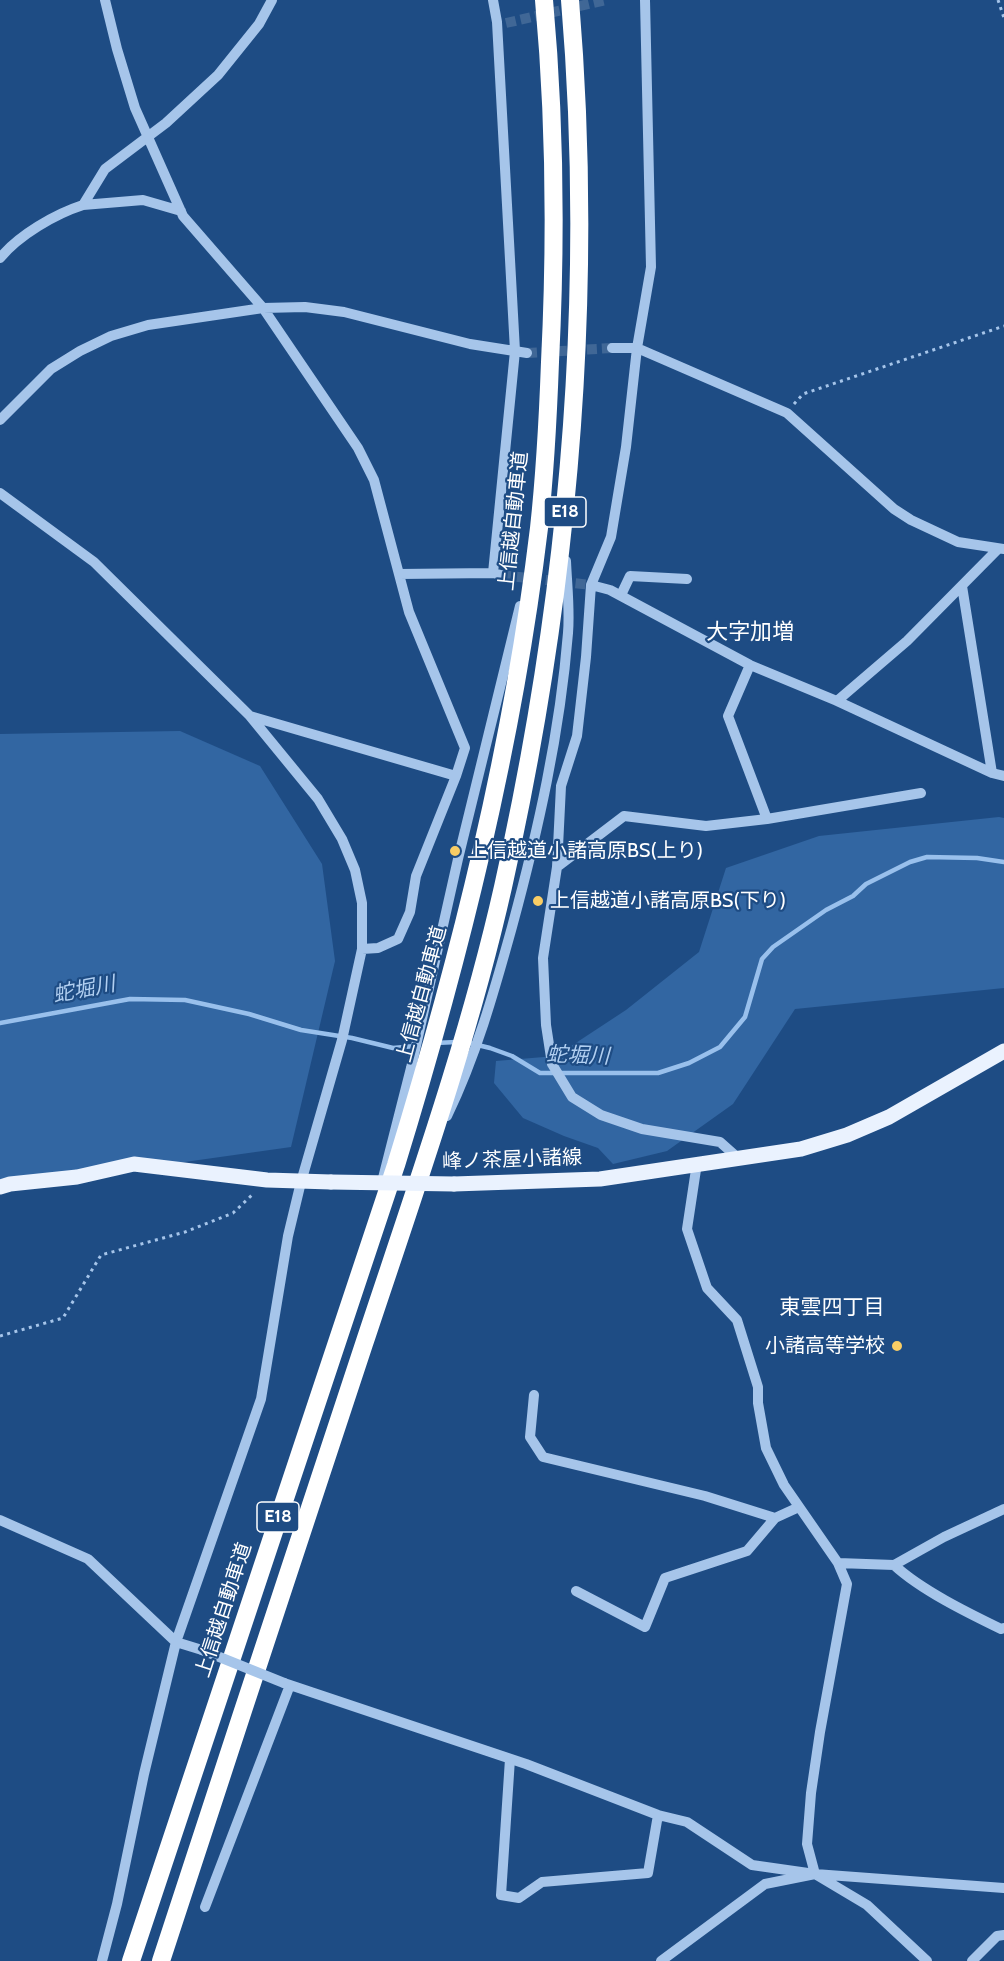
<!DOCTYPE html>
<html>
<head>
<meta charset="utf-8">
<style>
  body { margin:0 }
  canvas { display:block; background:#1e4c84 }
</style>
</head>
<body>
<canvas width="1004" height="1961"></canvas>
<script>
const context = document.querySelector('canvas').getContext('2d');
context.lineJoin = 'round';
function fillPath(path, color) {
  context.fillStyle = color;
  context.fill(path, 'evenodd');
}
function trace(path, color, width, dash) {
  context.strokeStyle = color;
  context.lineWidth = width;
  context.lineCap = dash ? 'butt' : 'round';
  context.setLineDash(dash || []);
  context.stroke(path);
}
function write(font, color, halo, rows, align = 'center') {
  context.font = font + ' Cabin,"Noto Sans JP",sans-serif';
  context.lineWidth = 4.5;
  context.setLineDash([]);
  context.textBaseline = 'middle';
  context.strokeStyle = halo;
  context.fillStyle = color;
  for (const [text, x, y, turn = 0] of rows) {
    context.save();
    context.translate(x, y);
    context.rotate((+turn || 0) * Math.PI / 180);
    context.textAlign = isNaN(turn) ? turn : align;
    if (halo) context.strokeText(text, 0, 0);
    context.fillText(text, 0, 0);
    context.restore();
  }
}
fillPath(new Path2D(`
  M180,731L260,766L322,864L335,961L291,1147L0,1188V734Z
  M999,817L1004,818V988L795,1009L733,1104L667,1151L613,1164L598,1148L564,1136L523,1118L494,1083L496,1061L556,1056L626,1010L699,952L726,868L819,836Z`), '#3266a2');
trace(new Path2D(`
  M0,1023L130,999L185,1000L249,1014L301,1030L352,1038L393,1048L415,1046
  M465,1042L490,1048L512,1056L540,1073H658L689,1063L720,1047L745,1017L762,959L773,947L826,910L853,896L866,884L910,862L927,857L977,858L1004,862
  M435,1043L457,1042`), '#99c0ec', 4.5);
trace(new Path2D(`
  M506,23L606,0
  M527,353L612,348
  M501,575L591,585`), '#406796', 10, [10, 5]);
trace(new Path2D(`
  M998,0L1004,18
  M794,404L803,394L1004,326
  M0,1336L63,1318L101,1255L185,1232L233,1213L253,1194`), '#a6c5ea', 3, [3, 4.5]);
trace(new Path2D(`
  M105,0L117,49L135,108L183,216L263,308L358,448L374,480L409,612L465,748L456,776L416,876L410,912L398,939L378,948L362,949
  M645,0L651,267L637,348L626,447L611,537L591,585L586,657L577,736L561,786L557,867L543,958L546,1025L552,1064L572,1097L601,1115L642,1129L720,1142L738,1158
  M83,205L143,200L181,211
  M0,258C19,235 55,214 83,205L105,169L166,123L218,75L259,24L272,0
  M612,348H637L787,413L894,509L911,520L958,542L1004,549
  M0,420L51,369L80,351L111,336L148,325L263,308L305,307L344,312L470,344L527,353
  M0,493L94,562L250,716L318,799L342,839L355,870L362,903V949L342,1040L301,1182L288,1236L261,1399L176,1642L144,1774L117,1904L102,1961
  M493,573L515,351L497,22L493,0
  M399,574L493,573L501,575
  M591,585L610,590L750,665L837,701L992,773L1004,776
  M962,586L992,773
  M621,595L630,576L687,579
  M837,701L907,641L998,549
  M250,716L456,776
  M767,819L921,793
  M557,867L624,816L706,826L767,819L728,716L750,665
  M447,1116C476,1056 494,992 512,927C538,831 560,733 568,633C570,610 567,585 566,561
  M697,1163L687,1229L707,1288L737,1320L758,1387V1403L766,1448L784,1485L838,1563L847,1584L820,1732L811,1793L807,1844L815,1874
  M383,1178L411,1068L458,859L520,606
  M534,1395L530,1437L543,1457L705,1496L775,1518L799,1507
  M0,1520L88,1559L176,1642L202,1650
  M838,1563L894,1565L944,1537L1004,1509
  M894,1565C921,1590 968,1613 1001,1629L1004,1628
  M576,1591L645,1627L665,1578L747,1551L775,1518
  M284,1683L526,1764L658,1815L687,1822L752,1865L815,1874L1004,1888
  M510,1759L501,1895L519,1898L542,1882L648,1873L658,1815
  M205,1907L290,1685
  M661,1961L765,1884L815,1874L867,1905L927,1961
  M972,1961L997,1936L1004,1935`), '#a6c5ea', 10);
trace(new Path2D(`
  M454,1184L600,1179L801,1149L847,1135L889,1117L1004,1051
  M0,1187L10,1184L77,1177L134,1164L267,1180L331,1182`), '#eaf2fe', 15);
trace(new Path2D(`
  M131,1961L396,1165C460,957 513,745 539,528C545,473 548,417 550,362C556,242 555,120 544,0
  M161,1961C228,1755 296,1550 364,1344C414,1193 468,1042 503,887C568,597 595,297 570,0`), '#fff', 18);
trace(new Path2D(`
  M202,1650L284,1683`), '#a6c5ea', 10);
trace(new Path2D(`
  M331,1182L454,1184`), '#eaf2fe', 15);
for (const [x, y, r, color] of [
  [455,851,6,"#f9cd65"],
  [538,901,6,"#f9cd65"],
  [897,1346,6,"#f9cd65"]
]) {
  const dot = new Path2D();
  dot.arc(x, y, r, 0, 2 * Math.PI);
  context.fillStyle = color;
  context.fill(dot);
  trace(dot, '#1e4c84', 2);
}
for (const [x, y, w] of [
  [565,512,42],
  [278,1517,42]
]) {
  const box = new Path2D();
  box.roundRect(x - w / 2, y - 15, w, 30, 4.5);
  context.fillStyle = '#1e4c84';
  context.fill(box);
  trace(box, '#fff', 1.5);
}
write('bold 18px', '#fff', null, [
  ["E18",565,512],
  ["E18",278,1517]
]);
write('20px', '#fff', '#1e4c84', [
  ["上信越自動車道",514,521,-84],
  ["上信越自動車道",422,994,-75],
  ["峰ノ茶屋小諸線",512,1160,-2],
  ["上信越自動車道",224,1610,-72]
]);
write('20px', '#fff', '#1e4c84', [
  ["上信越道小諸高原BS(上り)",467,851],
  ["上信越道小諸高原BS(下り)",550,901],
  ["小諸高等学校",885,1346,"right"]
], 'left');
write('italic 21px', '#b1cff1', '#1e4c84', [
  ["蛇堀川",84,990,-11],
  ["蛇堀川",578,1056,2]
]);
write('21px', '#fff', '#1e4c84', [
  ["東雲四丁目",832,1308]
]);
write('22px', '#fff', '#1e4c84', [
  ["大字加増",750,633]
]);
</script>
</body>
</html>
